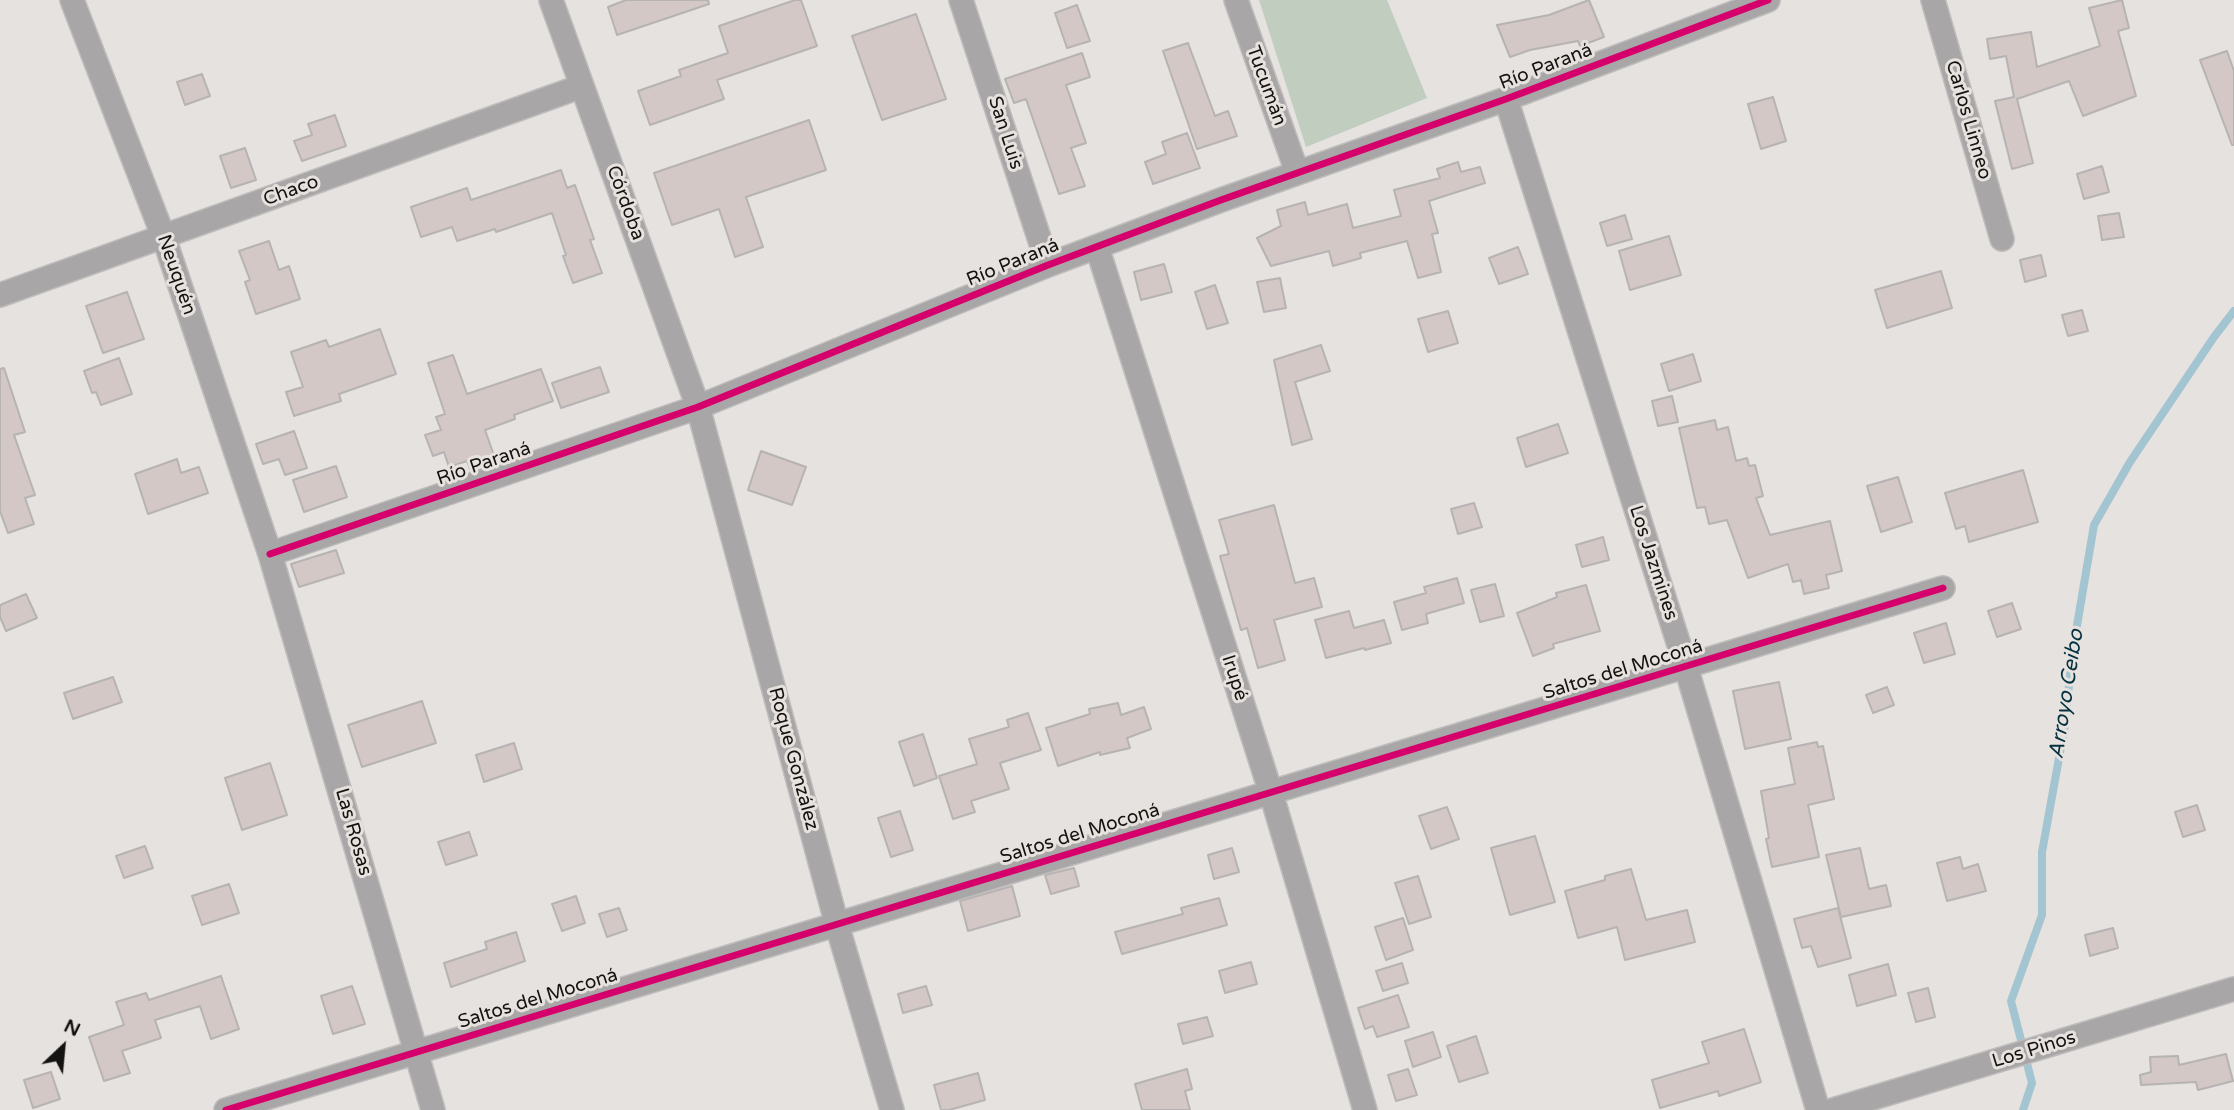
<!DOCTYPE html>
<html>
<head>
<meta charset="utf-8">
<style>
  body { margin:0 }
  #map { position:relative; width:2234px; height:1110px; overflow:hidden; background:#e5e2e0; font-family:"Varela Round",sans-serif }
  canvas { display:block }
  .north { position:absolute; left:28px; top:1012px; width:70px; height:70px; -webkit-text-stroke:5px #e7e2de; paint-order:stroke; rotate:26deg; font-size:19px; font-weight:700; line-height:28px; text-align:center; color:#141311 }
  .north::after { content:''; display:block; margin:auto; width:24px; height:32px; background:#141311; clip-path:polygon(50% 0,100% 100%,50% 72%,0 100%) }
</style>
</head>
<body>
<div id="map">
<canvas width="2234" height="1110"></canvas>
<div class="north">N</div>
</div>
<script>
const context = document.querySelector('canvas').getContext('2d');
context.lineJoin = 'round';
function fillPath(path, color) {
  context.fillStyle = color;
  context.fill(path, 'evenodd');
}
function trace(path, color, width, dash) {
  context.strokeStyle = color;
  context.lineWidth = width;
  context.lineCap = dash ? 'butt' : 'round';
  context.setLineDash(dash || []);
  context.stroke(path);
}
function write(font, color, halo, rows, align = 'center') {
  context.font = font + ' "Varela Round",sans-serif';
  context.lineWidth = 6;
  context.setLineDash([]);
  context.textBaseline = 'middle';
  context.strokeStyle = halo;
  context.fillStyle = color;
  for (const [text, x, y, turn = 0] of rows) {
    context.save();
    context.translate(x, y);
    context.rotate((+turn || 0) * Math.PI / 180);
    context.textAlign = isNaN(turn) ? turn : align;
    if (halo) context.strokeText(text, 0, 0);
    context.fillText(text, 0, 0);
    context.restore();
  }
}
fillPath(new Path2D(`
  M1259,0H1387L1427,98L1306,147Z`), '#c0cdbf');
trace(new Path2D(`
  M2023,1110L2032,1083L2011,1001L2042,915V852L2065,725L2072,655L2094,525L2130,462L2214,337L2234,311`), '#a3c4d1', 8);
const building = new Path2D(`
  M626,0H708L709,4L617,35L608,7Z
  M795,0H801L817,46L717,80L724,99L650,125L638,91L681,76L679,70L728,53L719,26Z
  M1589,0L1604,37L1580,46L1578,41L1530,50L1510,57L1497,25L1549,15Z
  M2122,0L2129,28L2118,31L2136,96L2083,116L2069,81L2017,99L2033,163L2012,169L1995,101L2014,97L2006,56L1990,59L1987,39L2031,32L2037,67L2100,46L2089,8Z
  M1077,5L1090,41L1067,48L1055,13Z
  M916,14L946,99L882,120L852,36Z
  M1188,43L1215,116L1228,111L1237,136L1197,149L1163,51Z
  M2227,51L2234,71V145H2232L2200,60Z
  M1082,53L1090,77L1066,85L1086,143L1071,148L1085,186L1059,194L1026,99L1014,103L1005,79Z
  M202,74L210,96L185,105L177,82Z
  M1773,97L1786,141L1761,149L1748,104Z
  M335,115L346,146L302,161L294,141L312,135L308,124Z
  M809,120L826,170L746,197L763,247L735,257L719,209L672,225L654,173Z
  M1187,133L1200,168L1153,184L1145,162L1166,154L1162,142Z
  M245,148L256,180L231,188L220,156Z
  M1458,162L1461,172L1480,167L1485,183L1429,201L1438,233L1432,234L1441,272L1418,278L1407,241L1360,253L1361,258L1333,266L1329,251L1271,266L1257,238L1281,226L1277,210L1305,202L1308,215L1347,204L1353,228L1401,216L1394,190L1440,178L1437,169Z
  M2102,166L2109,192L2084,199L2077,174Z
  M561,170L567,188L575,185L594,239L590,240L602,273L573,283L563,256L566,255L552,213L496,232L495,229L457,241L452,227L421,237L411,207L467,188L471,200Z
  M2119,213L2124,237L2102,240L2098,216Z
  M1625,215L1632,239L1607,246L1600,223Z
  M1669,236L1681,275L1630,290L1619,251Z
  M269,241L279,270L289,266L300,299L256,314L245,282L250,280L239,251Z
  M1518,247L1528,274L1499,284L1489,258Z
  M2041,255L2046,276L2025,282L2020,260Z
  M1164,264L1172,292L1141,300L1134,272Z
  M1941,271L1952,308L1887,328L1875,290Z
  M1280,278L1286,308L1264,312L1257,282Z
  M1215,285L1228,323L1207,329L1195,292Z
  M127,292L144,339L103,353L86,306Z
  M2082,310L2088,331L2068,336L2062,315Z
  M1448,311L1458,343L1428,352L1418,319Z
  M380,329L396,374L339,394L341,401L294,416L286,392L303,387L291,352L326,340L329,347Z
  M1321,345L1330,371L1295,382L1312,439L1292,445L1274,360Z
  M1693,354L1701,381L1669,391L1661,364Z
  M453,355L467,394L541,369L553,401L514,415L515,419L485,430L496,461L470,469L467,461L449,467L444,452L433,456L425,435L441,430L436,417L445,414L428,363Z
  M119,358L132,394L101,405L96,392L92,393L84,371Z
  M600,367L609,392L561,408L552,383Z
  M4,368L25,432L14,435L35,495L25,498L34,524L8,533L0,511V369Z
  M1672,396L1678,422L1658,426L1652,401Z
  M1715,420L1717,430L1728,427L1736,461L1747,458L1749,466L1755,465L1763,496L1756,498L1770,535L1830,521L1842,571L1826,575L1829,588L1804,594L1801,580L1793,582L1788,564L1748,578L1727,520L1709,524L1705,507L1697,508L1679,428Z
  M1558,424L1568,453L1526,467L1517,438Z
  M294,431L307,468L285,475L279,459L263,464L256,444Z
  M761,451L806,467L792,505L748,490Z
  M177,459L181,473L199,467L208,493L148,514L135,474Z
  M336,466L347,497L304,512L293,480Z
  M2023,470L2038,522L1969,542L1965,526L1956,529L1945,493Z
  M1898,477L1912,522L1881,532L1867,486Z
  M1474,503L1482,527L1458,534L1451,509Z
  M1274,505L1295,583L1314,578L1322,607L1274,620L1285,660L1258,668L1247,628L1241,630L1220,556L1229,554L1219,520Z
  M1603,537L1609,560L1582,567L1576,545Z
  M336,550L344,573L299,587L291,564Z
  M1457,578L1464,603L1426,614L1428,623L1402,630L1394,602L1426,593L1424,587Z
  M1495,584L1504,616L1480,622L1471,590Z
  M1586,585L1600,631L1553,644L1554,648L1533,656L1517,613L1557,597L1556,593Z
  M26,594L37,618L6,631L0,617V605Z
  M2012,603L2021,629L1997,637L1988,611Z
  M1349,611L1354,628L1384,620L1391,643L1365,650L1364,648L1326,658L1315,620Z
  M1946,623L1955,654L1924,663L1914,633Z
  M113,677L122,702L73,719L64,693Z
  M1779,682L1791,739L1745,749L1733,691Z
  M1887,687L1894,705L1873,713L1866,695Z
  M422,701L436,743L362,767L348,725Z
  M1118,703L1121,715L1144,707L1151,729L1127,738L1130,748L1100,755V752L1058,766L1046,728L1090,714L1089,709Z
  M1028,713L1041,750L1000,763L1009,789L971,801L975,812L953,819L939,776L977,764L969,739L1009,727L1007,720Z
  M923,734L937,778L914,786L899,742Z
  M1817,742L1818,747L1823,746L1834,799L1808,805L1819,857L1772,867L1766,839L1769,838L1761,791L1795,784L1788,748Z
  M514,743L522,769L484,782L476,755Z
  M270,763L287,815L242,830L225,778Z
  M2197,805L2205,830L2183,837L2175,812Z
  M1447,807L1459,839L1431,849L1419,816Z
  M900,811L913,850L891,857L878,818Z
  M469,832L477,855L446,865L438,842Z
  M1535,836L1555,902L1510,915L1491,848Z
  M145,846L153,868L124,878L116,856Z
  M1232,848L1239,872L1214,879L1208,855Z
  M1860,848L1869,889L1886,885L1891,906L1841,917L1826,855Z
  M1960,857L1963,869L1978,864L1986,891L1947,901L1937,863Z
  M1074,868L1079,886L1051,894L1045,875Z
  M1631,869L1646,920L1687,910L1695,942L1625,960L1617,927L1578,938L1565,891L1605,880V876Z
  M1418,876L1431,917L1409,924L1395,883Z
  M229,884L239,913L202,925L192,896Z
  M1012,886L1020,916L968,931L960,901Z
  M576,896L585,923L562,931L552,904Z
  M1219,898L1227,925L1122,954L1115,932L1183,914L1181,908Z
  M619,908L627,930L607,937L599,914Z
  M1838,908L1851,958L1818,967L1811,946L1802,948L1794,919Z
  M1403,918L1413,950L1386,960L1375,927Z
  M2113,928L2118,948L2090,956L2085,935Z
  M516,932L525,961L451,987L444,963L487,949L485,942Z
  M1251,962L1257,984L1225,993L1219,971Z
  M1402,963L1408,983L1383,991L1376,971Z
  M1888,964L1896,995L1857,1006L1849,975Z
  M221,976L239,1029L211,1039L200,1006L155,1020L161,1038L122,1051L130,1073L104,1081L89,1037L124,1025L116,1002L146,993L149,1000Z
  M352,986L365,1024L333,1034L321,996Z
  M926,986L932,1005L903,1013L898,994Z
  M1928,988L1935,1017L1916,1022L1908,993Z
  M1398,995L1409,1027L1377,1037L1373,1026L1365,1029L1358,1008Z
  M1207,1017L1213,1036L1183,1044L1178,1024Z
  M1744,1029L1761,1082L1719,1096L1718,1091L1660,1108L1652,1080L1709,1063L1702,1042Z
  M1433,1032L1441,1057L1413,1067L1405,1041Z
  M1476,1036L1488,1073L1459,1082L1447,1046Z
  M2226,1054L2233,1081L2198,1090L2196,1082L2141,1085L2140,1075L2151,1072L2150,1057L2178,1056L2179,1065Z
  M1187,1069L1192,1089L1185,1091L1190,1110H1142L1135,1084Z
  M1408,1069L1417,1095L1396,1101L1388,1075Z
  M51,1072L60,1099L33,1108L24,1080Z
  M978,1073L985,1100L949,1110H941L934,1085Z`);
fillPath(building, '#d3c8c5');
trace(building, '#b6b3b2', 2);
const minor = new Path2D(`
  M72,0L164,238L270,554L433,1110
  M551,0L698,407L837,925L892,1110
  M961,0L1048,265
  M1236,0L1297,172
  M1933,0L2002,239
  M1506,99L1686,667L1818,1110
  M1097,247L1271,793L1365,1110
  M0,295L582,86
  M270,554L698,407L1048,265L1221,200L1506,99L1768,0
  M226,1110L1943,588
  M1833,1110L2234,989`);
trace(minor, '#bfbdbc', 26);
trace(minor, '#a8a6a6', 23);
trace(new Path2D(`
  M270,554L698,407L1048,265L1221,200L1506,99L1768,0
  M226,1110L1943,588`), '#d6006c', 7);
write('19px', '#141311', '#e7e2de', [
  ["Río Paraná",1546,67,-21],
  ["Tucumán",1266,86,70],
  ["Carlos Linneo",1968,120,74],
  ["San Luis",1005,133,72],
  ["Chaco",291,191,-20],
  ["Córdoba",625,203,70],
  ["Río Paraná",1013,263,-22],
  ["Neuquén",176,275,71],
  ["Río Paraná",484,464,-19],
  ["Los Jazmines",1653,563,72],
  ["Saltos del Moconá",1623,670,-17],
  ["Irupé",1234,678,72],
  ["Roque González",793,759,75],
  ["Las Rosas",353,832,74],
  ["Saltos del Moconá",1080,834,-17],
  ["Saltos del Moconá",538,999,-17],
  ["Los Pinos",2034,1050,-17]
]);
write('italic 21px', '#043140', '#e7e2de', [
  ["Arroyo Ceibo",2067,694,-81]
]);
</script>
</body>
</html>
